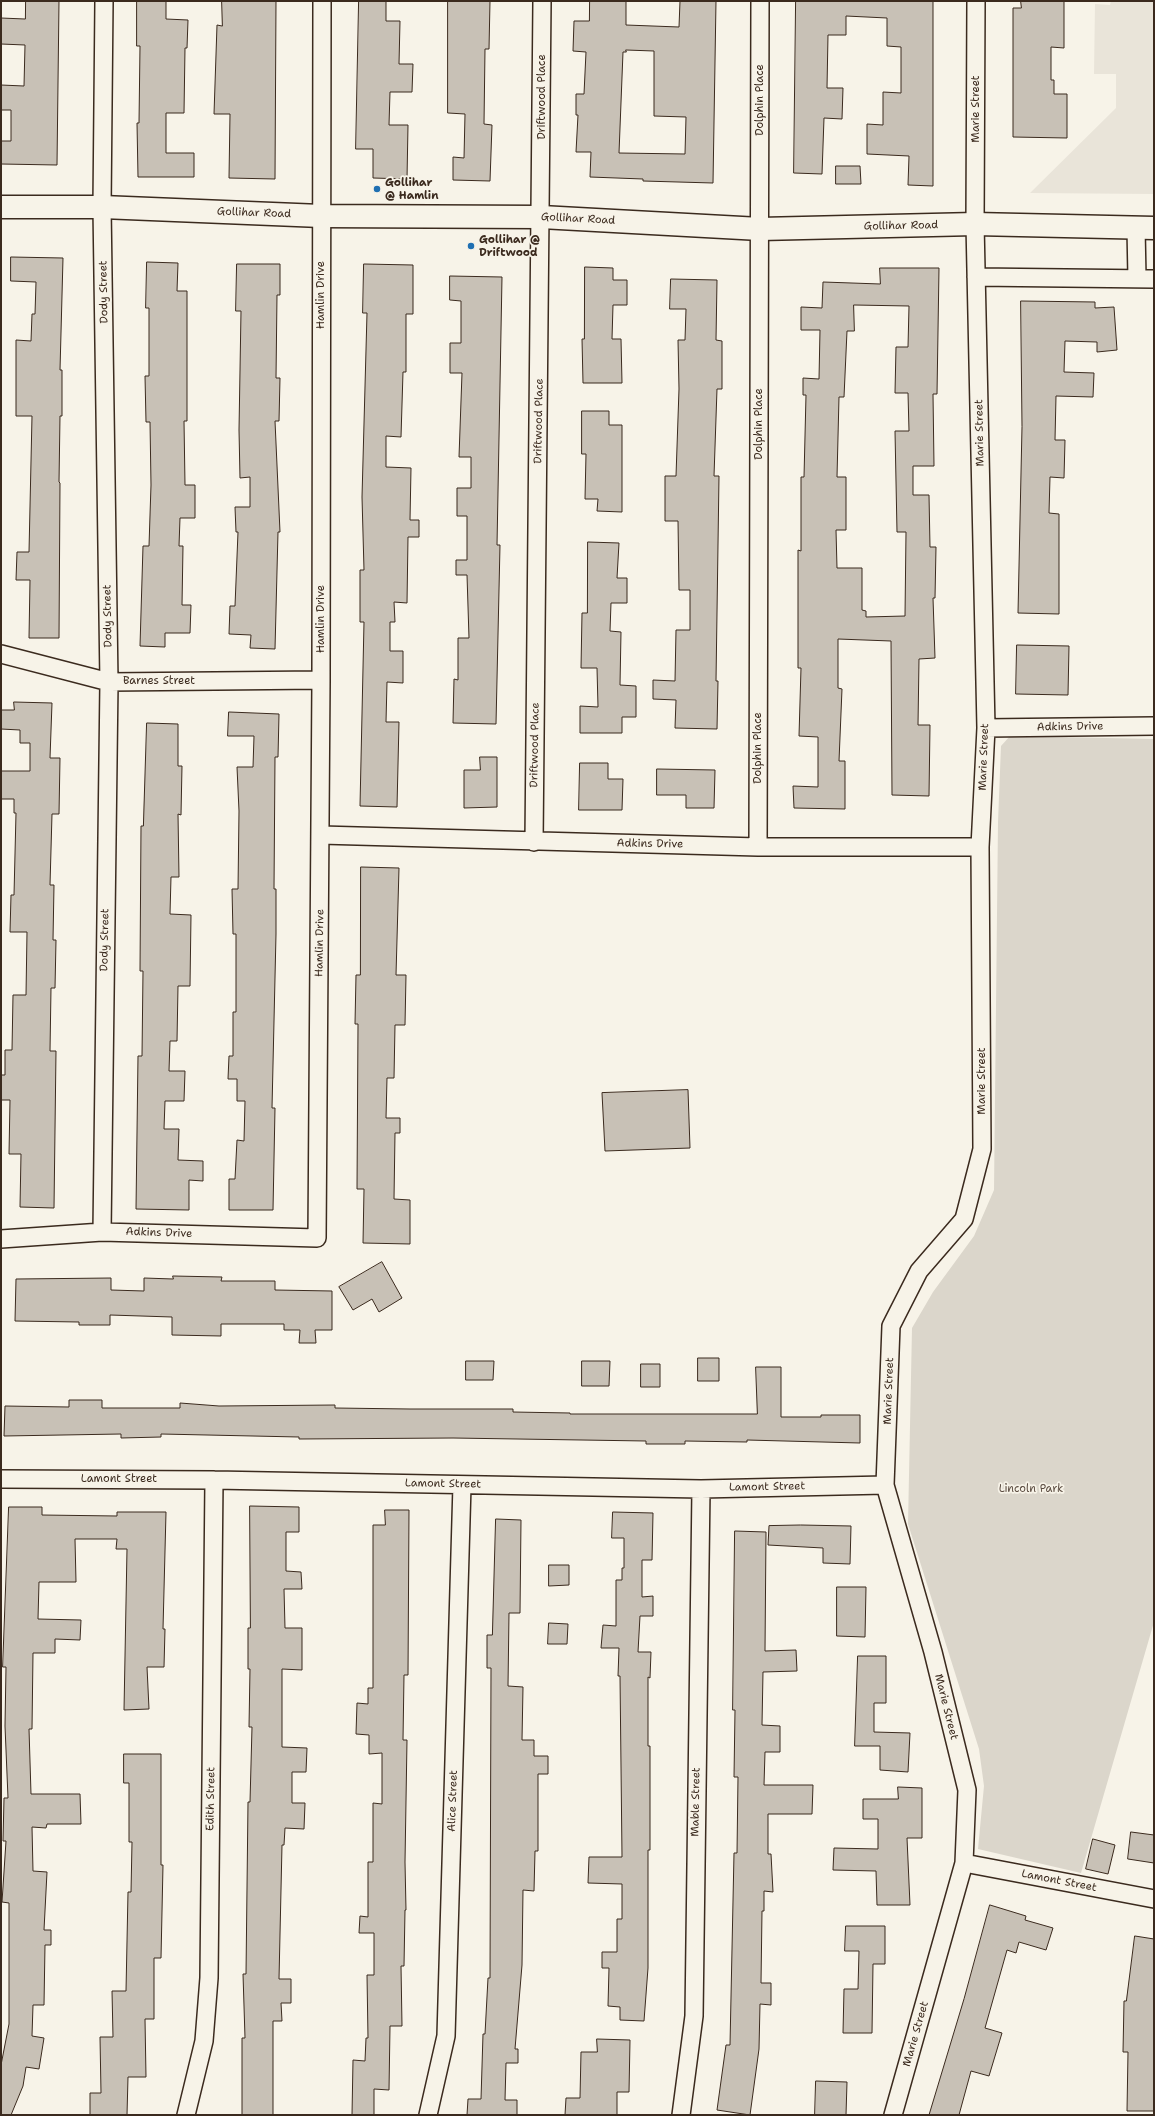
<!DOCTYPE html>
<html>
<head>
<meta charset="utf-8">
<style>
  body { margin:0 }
  #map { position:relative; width:1155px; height:2116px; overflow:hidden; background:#f7f3e8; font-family:"Shantell Sans",sans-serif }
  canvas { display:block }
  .frame { position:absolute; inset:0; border:2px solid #3b2a1e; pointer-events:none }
</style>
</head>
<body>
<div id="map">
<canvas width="1155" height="2116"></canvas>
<div class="frame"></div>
</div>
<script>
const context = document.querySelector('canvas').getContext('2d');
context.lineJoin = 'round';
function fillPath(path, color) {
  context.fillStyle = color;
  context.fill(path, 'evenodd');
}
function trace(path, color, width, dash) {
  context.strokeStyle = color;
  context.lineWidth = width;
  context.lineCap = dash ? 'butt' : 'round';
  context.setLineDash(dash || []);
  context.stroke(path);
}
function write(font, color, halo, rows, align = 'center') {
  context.font = font + ' "Shantell Sans",sans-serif';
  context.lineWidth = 3.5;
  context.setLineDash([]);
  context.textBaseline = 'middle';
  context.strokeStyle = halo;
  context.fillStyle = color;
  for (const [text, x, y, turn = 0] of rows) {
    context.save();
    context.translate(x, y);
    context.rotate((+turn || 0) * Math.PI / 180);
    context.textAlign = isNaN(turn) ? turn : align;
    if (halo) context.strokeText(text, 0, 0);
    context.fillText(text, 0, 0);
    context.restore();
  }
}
fillPath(new Path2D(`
  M1111,1H1154V194L1030,193L1116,108V74H1094L1095,4L1110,5Z`), '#e9e4d9');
fillPath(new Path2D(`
  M1010,736L1154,739V1622L1081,1873L978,1849L984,1786L979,1749L908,1524L912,1328L933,1292L974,1236L994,1190L998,822L1001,746Z`), '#dbd6cb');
const building = new Path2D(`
  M26,1H59L57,165L1,164V141H11V110H1V85L24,86L25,45L1,44V18L25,19Z
  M137,1H166V19L188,20L187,48H185L184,113H166V153H194V177H138L137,123H139L140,46H137Z
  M222,1H276L275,179L229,178L230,114H214L217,25L222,26Z
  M359,1H386V21H400L399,64H413L412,92H390L389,125H408L407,179L373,178V149H356Z
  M448,1H490L489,49H485L484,124L492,125L490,181L453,180V157L464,158L465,114L448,113Z
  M590,1H626V25L679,27L680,1H716L713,183L643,181V179L590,177L591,152H576L578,115H576V94H584L586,52L573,51L574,21H589ZM626,50L654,51V116L686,117L685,154L619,153L623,52H626Z
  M796,1H933V186L908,185L909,156L867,154V124L883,125V92L901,93V47L887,46V18L846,16V35H828L827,88H843L842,119L824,118L822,174L794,173Z
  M1021,1H1064V48L1051,47V80H1054V94H1067V138L1013,137V8H1021Z
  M836,166H860L861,184H836Z
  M11,257L63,258L60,370H62V416H60L59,482L60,483L59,638H29L30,580H16L17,552H29L32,416H16V340L31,341L32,314H35L36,282L11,281Z
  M147,262L178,263L177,291H187V421H184L185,485H195V518H180L179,546H183L182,605H191L190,633H165V647L140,646L143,546H149L151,485L150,422H146L145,376H149V308H146Z
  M237,264H280V295H277L276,378H280L279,421H275L280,532H278L275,649L250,648L251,635L229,634L230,606H235L238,532H236L235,507H250V477L240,478L239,430L241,311H236Z
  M364,264L413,265V314H406V372H403L401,437L386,436V467L411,468L410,520H419V537H408L407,603L394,602L395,622H390V651H403V683L387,682L386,722H399L397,807L360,806L364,622H360V570H364L362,497L367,313H363Z
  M585,267L613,268V280H627V305H613L612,339H621L622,383H583L582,339H584Z
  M880,268H939L937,394H933L934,466H913V495H929L930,547H936L935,598H933L935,658L919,659L918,725H930L929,796L892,795L891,641L838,639V688L842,689L839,761H845V809L794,808L793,786L818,787V737L799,736L801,668H798V550L801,551V477H804L806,395H803V378L819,379L820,330H801V307L822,308L823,282L880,284ZM854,305L909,306L908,347H896L895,393H908L909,431H895L897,532H906L905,616L866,617V611L862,610V568H837L836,530H846V477H837L839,397H844L847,331H854Z
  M450,276L502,277L497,545H500L496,724L453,723L454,679L458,680V638H469L467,575H456V560H467V516H457V488H471V457H459L462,373H450V343H461V301L450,300Z
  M671,279L717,280L716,340L722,341V389H717L714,476H719L716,681H718L717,729L675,728L676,700L653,699V680L675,681L676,630H690V590H679L678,521H665V476H676L679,389L678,340H685L686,309H670Z
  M1021,301L1095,302V308L1114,307L1117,350L1097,352V342L1065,341L1064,372L1094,373L1093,397L1056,396L1055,440H1065L1064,478L1050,477L1049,513L1059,514V614L1018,613L1022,427Z
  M582,411H609V425H622V512L597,511L598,499H585L586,454H582Z
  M588,542L619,543L617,578H627V603H611L610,631L621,632L620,685L636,686V717H622V733H580V706L598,707L597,668H581L582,613H587Z
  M1017,645L1069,646L1068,695L1016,694Z
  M14,702L52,703L50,758H60L59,814H52L50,885H54L53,940H56L55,988H51L50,1051H56L54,1208L20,1207L21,1154H9L10,1100H1V1075H5V1050H12L13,995H26L27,932H10L11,895H14L16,813H14V799H1V771H30V743H20V730L1,729V710H14Z
  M229,712L279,714L278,757H275L274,889H276V934L272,1108H275L273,1210H229V1179H235L237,1140L244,1141L245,1101H237V1079H228L229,1056H233V1012H236V934H233L232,889H238L239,811L237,767H253L254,736H228Z
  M147,723L178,724V766H182L181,815L178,814L179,877H171L170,914L191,915L190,986H178L177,1041H170L169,1071H185L184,1101H165L164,1129H179L178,1160L203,1161V1181L189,1180V1210L136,1209L138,1056H142L143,971H140L141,826H143Z
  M480,757H497V807L464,808V770H480Z
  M580,763H608V779H623L622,810H579Z
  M657,769L715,770L714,808H686V795H657Z
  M361,867L399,868L396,975H406L405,1025H395L394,1078H387L386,1118H400V1133H395L394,1199L410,1200V1244L363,1243L364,1189H357L358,1024H355L356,975H360Z
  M688,1090L690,1148L605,1151L602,1093Z
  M382,1262L402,1298L379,1312L372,1299L353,1310L339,1287Z
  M173,1276L222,1277L221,1281H275V1290L332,1291V1330H315L316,1343H299L300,1330H284V1324H221V1336L172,1335V1317L110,1315V1325H79V1322L15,1321L16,1279L111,1278V1290L144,1291V1278L173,1279Z
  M698,1358H719V1381H698Z
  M466,1361H494L493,1380H466Z
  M582,1361H610L609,1386H582Z
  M641,1364H660V1387H641Z
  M756,1367H781V1417H821V1415H860V1443L747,1440V1442L685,1441V1444H646V1441L453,1438L299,1439V1437L161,1434V1437L121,1438V1434L4,1436L5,1406L69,1407V1400H102V1408H180V1403L219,1406L335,1405V1408L410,1409H513V1412L570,1413V1414H757Z
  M250,1506L299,1507V1532H286V1571L301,1572L302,1589H284L285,1628H302V1670L282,1669V1747L307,1748L306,1772H292V1803H305L304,1829L285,1828L284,1845H282L279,1979H291V2003H281L282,2021H273V2115H242V2038H245L243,1974H246L248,1802H250L252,1727H249L250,1669H248V1628H250Z
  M9,1507H42V1515L117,1516V1512H166L163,1629H165L164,1667H147L149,1709L124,1710L127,1549H116L117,1539H75L76,1582H39L38,1619L81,1620L80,1640L55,1639V1653H33L32,1729H29L31,1794H80L81,1824H47L46,1828L32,1827L33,1871L47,1872L44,1930H51V1945H45L44,2005H33L32,2036L44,2038L39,2069L26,2067L23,2086L11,2115H1V2065L9,2024V1903L2,1902L6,1841H3L4,1798H8L5,1726L6,1667H3Z
  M385,1510H409L408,1675H404L403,1740H407L405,1862L406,1910H405L404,1966H401L402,2026H390L389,2090L374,2089V2115H352L353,2060L365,2061L366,2038H368L367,1975H374V1933H359L360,1916L368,1917V1862H373V1803L382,1804V1753L369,1754V1735L356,1734L357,1703L368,1704V1688H373V1525H385Z
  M613,1512L653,1513L652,1560H642V1597L653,1596V1616H640L638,1652H651L650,1678L648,1677V1746H650V1850H648V1968L644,2021L620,2020V2007L608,2006L609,1968H602V1952H617V1919H622V1884L588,1883L589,1857H622L620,1676H618L619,1648H601L603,1625L616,1626V1580H622V1568H624V1538H612Z
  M496,1519L521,1520L520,1613H509L508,1686L523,1687L522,1740H534V1756H548V1774H538V1851H535L534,1891L523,1890L522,1965L515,2049H518V2063H506L505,2100H517V2115H467L468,2099H481L483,2034H485L488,1978H490L491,1668H487V1635H492Z
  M801,1525L851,1526L850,1564L823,1563V1548L768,1545L769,1526Z
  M735,1531L766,1532L765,1651L796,1650L797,1671L763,1672L762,1725L780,1726V1752H765L764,1785H813L812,1814H768V1854H771L773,1892L764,1891V1911H762L761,1983H771V2005L760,2004L759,2049L750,2115L717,2110L726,2045H730L734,1853H737L738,1777H734L735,1710H733Z
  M549,1565H569V1585L549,1586Z
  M837,1587H866L865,1637L837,1636Z
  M549,1623L568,1624L567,1644H548Z
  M858,1656H886V1703H874V1732L910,1733L908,1772L880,1770V1746H855Z
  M124,1754H161V1865H163L161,1958H154V2019H145L146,2077H128L127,2115H90V2093H101L100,2037H113L112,1991H126L128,1892H131L132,1842H129V1783H124Z
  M898,1787L922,1788V1838H907L910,1905H877L876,1871L833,1870L834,1848L878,1849V1819H863V1799H898Z
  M1131,1832L1154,1835V1863L1128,1859Z
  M1093,1839L1115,1845L1108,1874L1086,1869Z
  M990,1905L1026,1916L1025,1920L1053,1928L1046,1950L1019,1942L1016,1953L1007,1950L985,2028L1002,2033L989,2076L971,2071L959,2115H929L964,1999Z
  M846,1926H885V1964H873L872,2033H843L844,1989H858L859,1951H845Z
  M1135,1936L1154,1939V2111H1127L1128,2052H1123L1124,2001H1126Z
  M597,2039L630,2040L629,2092H617V2115H565L566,2098H580L581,2052H597Z
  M816,2081L847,2082L846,2115H815Z`);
fillPath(building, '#c8c1b6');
trace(building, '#3b2a1e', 1);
const street = new Path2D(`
  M1136,228L1137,278
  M976,277L1154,279
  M1,654L109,682L321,680
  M986,728L1154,726
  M321,835L758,847H980
  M534,842L542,1
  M758,847L760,1
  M102,1232L109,682L102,207L104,1
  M1,1239L102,1232L317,1238L321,680L322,1
  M1,1479L214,1480L701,1489L885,1485
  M964,1863L1154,1899
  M186,2115L204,2041L209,1978L214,1480
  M428,2115L446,2036L462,1485
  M681,2115L694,2016L701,1489
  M893,2115L964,1863L967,1790L933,1652L885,1485L891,1326L919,1271L964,1219L982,1149L980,847L986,728L975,224L976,1`);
const secondary = new Path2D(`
  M1,207H102L321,216L541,217L760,229L975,224L1154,228`);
trace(street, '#3b2a1e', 20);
trace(secondary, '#3b2a1e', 25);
trace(street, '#f7f3e8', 17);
trace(secondary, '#f7f3e8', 22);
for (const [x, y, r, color] of [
  [377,189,4,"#1f6fb2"],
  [471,246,4,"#1f6fb2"]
]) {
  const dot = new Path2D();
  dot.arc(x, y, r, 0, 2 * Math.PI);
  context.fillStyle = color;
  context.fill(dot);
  trace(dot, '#f7f3e8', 1.5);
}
write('11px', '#3b2a1e', '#f7f3e8', [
  ["Driftwood Place",542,97,-90],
  ["Dolphin Place",760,100,-90],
  ["Marie Street",976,109,-90],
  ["Gollihar Road",254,213,2],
  ["Gollihar Road",578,219,3],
  ["Gollihar Road",901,226,-1],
  ["Dody Street",104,292,-91],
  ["Hamlin Drive",321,295,-90],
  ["Driftwood Place",539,421,-89],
  ["Dolphin Place",759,424,-90],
  ["Marie Street",980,433,-91],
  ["Dody Street",108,616,-91],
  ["Hamlin Drive",321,619,-90],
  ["Barnes Street",159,681],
  ["Adkins Drive",1070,727,-1],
  ["Driftwood Place",535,745,-89],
  ["Dolphin Place",758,748,-90],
  ["Marie Street",984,757,-88],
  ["Adkins Drive",650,844,1],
  ["Dody Street",105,940,-89],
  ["Hamlin Drive",320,943,-89],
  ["Marie Street",982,1081,-90],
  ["Adkins Drive",159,1233,2],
  ["Marie Street",889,1391,-88],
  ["Lamont Street",119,1479],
  ["Lamont Street",443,1484,1],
  ["Lamont Street",767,1487,-1],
  ["Marie Street",946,1707,76],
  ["Edith Street",211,1799,-89],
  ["Alice Street",453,1801,-88],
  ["Mable Street",696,1802,-89],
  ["Lamont Street",1059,1881,11],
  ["Marie Street",916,2034,-74]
]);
write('bold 11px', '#3b2a1e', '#f7f3e8', [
  ["Gollihar",385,183],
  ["@ Hamlin",385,196],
  ["Gollihar @",479,240],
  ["Driftwood",479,253]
], 'left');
write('11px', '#5b4c41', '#f7f3e8', [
  ["Lincoln Park",1031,1489]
]);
</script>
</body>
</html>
